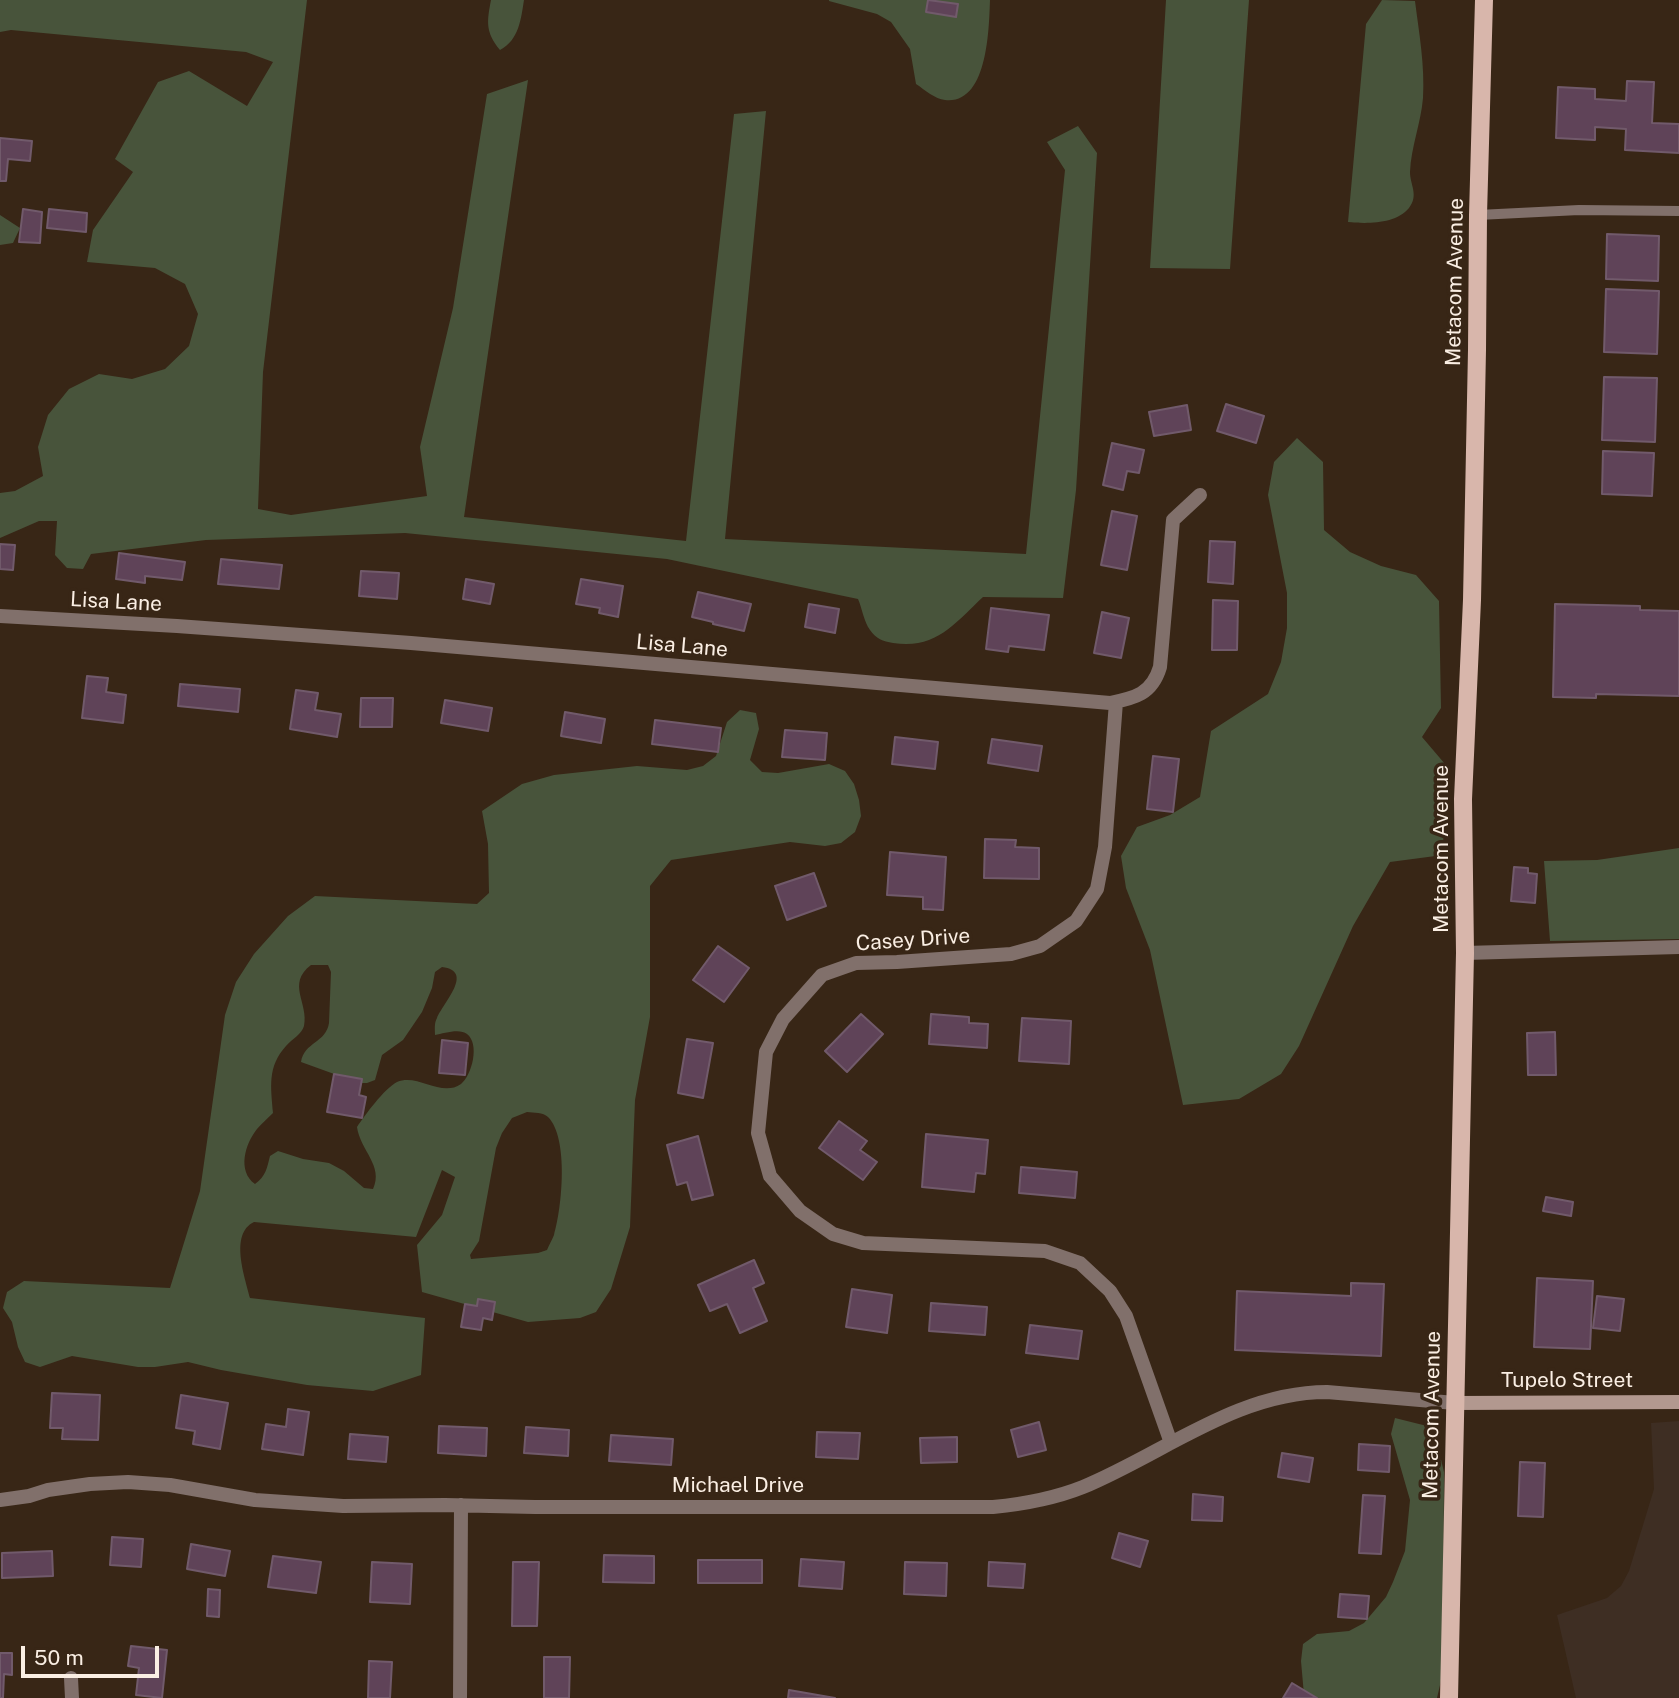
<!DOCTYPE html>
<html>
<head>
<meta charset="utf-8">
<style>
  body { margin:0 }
  #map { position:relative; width:1679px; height:1698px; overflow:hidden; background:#382616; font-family:"Public Sans",sans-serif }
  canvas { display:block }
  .scale { position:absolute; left:21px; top:1646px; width:138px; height:32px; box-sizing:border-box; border:4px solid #faeee3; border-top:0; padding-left:9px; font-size:21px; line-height:24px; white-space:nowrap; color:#faeee3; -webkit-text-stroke:5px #382616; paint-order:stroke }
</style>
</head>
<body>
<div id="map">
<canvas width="1679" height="1698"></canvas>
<div class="scale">50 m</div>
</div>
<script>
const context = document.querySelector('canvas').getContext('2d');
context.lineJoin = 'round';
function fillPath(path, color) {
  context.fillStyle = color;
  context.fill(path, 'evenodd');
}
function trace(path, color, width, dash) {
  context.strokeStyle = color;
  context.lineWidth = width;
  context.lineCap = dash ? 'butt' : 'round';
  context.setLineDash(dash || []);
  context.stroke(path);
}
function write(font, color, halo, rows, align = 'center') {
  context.font = font + ' "Public Sans",sans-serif';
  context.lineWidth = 7;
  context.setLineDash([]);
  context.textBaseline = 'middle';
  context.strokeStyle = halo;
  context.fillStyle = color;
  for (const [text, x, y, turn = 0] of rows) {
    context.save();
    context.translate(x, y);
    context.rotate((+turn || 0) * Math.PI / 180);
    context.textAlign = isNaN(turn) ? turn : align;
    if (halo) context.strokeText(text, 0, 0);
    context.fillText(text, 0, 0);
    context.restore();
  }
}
fillPath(new Path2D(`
  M1679,1421V1698H1576L1557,1615L1607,1598L1621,1586L1629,1571L1654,1489L1651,1423Z`), '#3e2e23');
fillPath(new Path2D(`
  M0,0H307L263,372L258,509L291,515L427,496L420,447L453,308L487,94L528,80L464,517L686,541L734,114L766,111L725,539L1026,554L1065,170L1047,142L1078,126L1097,153L1076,490L1063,598L983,597C955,623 936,650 893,643C883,641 876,639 870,630C864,622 862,608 858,599L667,559L405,533L206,540L91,554L83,569L67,568L55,555L57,521H39L0,538V493L15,491L43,476L38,447L48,415L69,389L99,374L132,379L165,369L189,346L198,314L185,284L155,268L87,262L93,230L133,172L115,159L158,82L189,71L247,106L273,62L246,52L11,30L0,32Z
  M491,0H524C521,19 519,40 500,50C485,32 487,21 491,0Z
  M829,0H990C989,28 988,105 945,100C935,99 925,90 916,84L910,49L891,22L877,14L829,1Z
  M1166,0H1249L1230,269L1150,268Z
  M1382,0L1415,1C1419,33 1425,65 1423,98C1421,123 1411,147 1410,172C1410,185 1419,195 1409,208C1396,224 1367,224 1348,222L1366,24Z
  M0,215L20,228L13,243L0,245Z
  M1297,438L1323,462L1324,530L1350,552L1381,566L1416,575L1439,601L1441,708L1422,737L1445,764L1443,855L1390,862L1353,926L1299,1046L1281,1074L1239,1099L1183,1105L1150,950L1126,888L1121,856L1137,827L1170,815L1200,797L1211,731L1268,694L1281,662L1287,628V593L1268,495L1274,462Z
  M740,710L756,713L759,729L750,760L762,772L778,773L829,764L845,771L854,784L859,800L861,816L855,832L841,843L825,846L790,842L671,860L650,886V1017L635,1100L630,1227L611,1289L596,1312L580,1318L528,1322L422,1292L417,1245L442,1215L455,1177L442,1170L416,1237L254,1222C229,1234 245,1277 250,1298L425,1318L421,1375L373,1391L307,1385L221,1370L188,1362L155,1367H138L72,1356L40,1367L25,1362L18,1347L12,1322L3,1308L7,1292L24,1281L170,1288L200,1191L225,1015L236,982L254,954L288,916L315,896L477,904L489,893L488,844L482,811L522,784L554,775L637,766L687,770L703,766L716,756L727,722ZM311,965H328L331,972L329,1023C326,1043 304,1042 301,1062L359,1083H367L375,1080L382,1055L403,1040L422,1012L432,988L435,972L442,967C475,971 443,1003 437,1018C434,1023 435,1029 435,1035C444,1033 460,1028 467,1034C480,1044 472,1075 461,1084C441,1098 418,1073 397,1082C384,1089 365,1115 357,1127C360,1150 384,1166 373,1189L364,1188L344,1171L329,1163L303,1159L278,1151L270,1156C267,1168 266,1176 255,1184C237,1171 245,1144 257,1129C262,1123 268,1118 273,1113C271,1087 267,1067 286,1046C292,1039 302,1034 304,1026C309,1003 286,984 311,965ZM527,1112C534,1113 543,1112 548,1117C569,1138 562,1208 554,1235C552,1240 549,1245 547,1250L538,1253L471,1259L470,1255L479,1241L496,1148L502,1133L512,1118Z
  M1679,848V939L1550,941L1544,861L1597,860Z
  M1395,1418L1427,1426L1436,1439L1444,1472L1443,1672L1437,1698H1307L1304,1695L1301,1661L1303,1644L1317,1634L1349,1631L1364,1623L1386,1597L1393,1582L1405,1551L1410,1500L1391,1434Z`), '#48543b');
const building = new Path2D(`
  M928,0L958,4L956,17L926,12Z
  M1627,81L1654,82L1652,123L1679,124V153L1625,150L1626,129L1595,127V140L1556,138L1558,87L1595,89V99L1626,101Z
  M0,138L32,141L30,161L8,159L6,181H0Z
  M23,209L42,212L40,243L19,242Z
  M49,209L87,213L86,232L47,228Z
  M1607,234L1659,236L1658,281L1606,279Z
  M1606,289L1659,291L1657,354L1604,352Z
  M1604,377L1657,378L1655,442L1602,440Z
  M1226,404L1264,416L1256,443L1217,431Z
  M1187,405L1191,430L1154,436L1149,412Z
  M1112,443L1144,450L1139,473L1127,471L1123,490L1103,485Z
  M1603,451L1654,453L1652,496L1602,494Z
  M1112,511L1137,516L1127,570L1101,565Z
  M1210,541L1235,542L1233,584L1208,582Z
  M0,544L15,545L13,570L0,569Z
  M119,553L185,562L182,580L145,576V583L116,579Z
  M221,559L282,565L279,589L218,584Z
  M361,571L399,573L397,599L359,596Z
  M466,579L494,584L490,604L463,599Z
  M581,579L623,586L618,617L599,613L600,608L576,604Z
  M698,592L751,604L744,631L713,624V622L692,617Z
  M1213,600L1238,601L1237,650H1212Z
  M809,604L839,609L835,633L805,627Z
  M1555,604L1640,606V610L1679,611V696L1596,694V698L1553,697Z
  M991,608L1049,615L1044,650L1009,646L1008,652L986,649Z
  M1102,612L1129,618L1121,658L1094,653Z
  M87,676L108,678L106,692L126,695L123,723L82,718Z
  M180,684L240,689L238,712L178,706Z
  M296,690L318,693L315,710L341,714L337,737L290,729Z
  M361,698H393L392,727H360Z
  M445,700L492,708L488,731L441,723Z
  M565,712L605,719L601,743L561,736Z
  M655,720L721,728L718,752L652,744Z
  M785,730L827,733L825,760L782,757Z
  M895,737L938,742L935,769L892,764Z
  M992,739L1042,746L1038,771L988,763Z
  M1153,756L1179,759L1173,812L1147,809Z
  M985,839L1016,840L1015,847L1039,848V879L984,878Z
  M890,852L946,857L943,910L923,909V897L887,895Z
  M1514,867L1528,868V873L1537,874L1535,903L1511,901Z
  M814,873L826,906L787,920L775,886Z
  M718,946L749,968L724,1002L693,980Z
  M861,1014L883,1034L847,1072L825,1051Z
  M931,1014L969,1017V1023L988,1024L987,1048L929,1044Z
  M1022,1018L1071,1021L1069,1064L1019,1061Z
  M1555,1032L1556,1075H1528L1527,1033Z
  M687,1039L713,1043L703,1098L678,1093Z
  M442,1040L468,1043L465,1075L439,1073Z
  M334,1074L362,1079L359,1095L366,1097L362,1118L327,1112Z
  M839,1121L867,1141L860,1150L877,1162L863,1180L819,1148Z
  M926,1134L988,1140L985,1174L976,1173L974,1192L922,1187Z
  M698,1136L713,1195L692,1200L687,1182L677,1185L667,1145Z
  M1021,1167L1077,1172L1075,1198L1019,1193Z
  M1546,1197L1573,1202L1571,1216L1543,1211Z
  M754,1260L764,1283L753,1288L767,1321L740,1333L727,1304L710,1311L698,1285Z
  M1537,1278L1593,1281L1590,1349L1534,1347Z
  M1351,1283L1384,1284L1381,1356L1235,1350L1237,1291L1351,1296Z
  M852,1289L892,1295L887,1333L846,1327Z
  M1597,1296L1624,1299L1620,1331L1593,1328Z
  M478,1299L495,1302L492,1320L483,1318L481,1330L461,1327L465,1304L477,1306Z
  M931,1303L987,1307L985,1335L929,1331Z
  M1030,1325L1082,1331L1078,1359L1026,1353Z
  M52,1393L100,1395L98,1440L62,1439L63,1428H50Z
  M181,1395L228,1403L220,1449L193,1444L195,1431L176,1428Z
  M288,1409L309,1412L303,1455L262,1449L266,1424L286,1427Z
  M1039,1422L1046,1450L1018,1457L1011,1430Z
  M439,1426L487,1428L486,1456L438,1453Z
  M526,1427L569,1430L568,1456L524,1453Z
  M817,1432L860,1433L858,1459L816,1457Z
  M350,1434L388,1437L386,1462L348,1459Z
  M611,1435L673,1439L671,1465L609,1461Z
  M957,1437V1462L921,1463L920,1438Z
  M1359,1444L1390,1446L1389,1472L1358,1470Z
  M1282,1453L1313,1458L1309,1482L1278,1477Z
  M1520,1462L1545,1463L1543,1517L1518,1516Z
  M1193,1494L1223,1497L1222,1521L1192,1520Z
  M1363,1495L1385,1496L1381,1554L1359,1553Z
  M1119,1533L1148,1541L1140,1567L1112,1558Z
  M112,1537L143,1539L141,1567L110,1565Z
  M191,1544L230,1551L225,1576L187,1569Z
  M52,1551L53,1576L2,1578V1553Z
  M604,1555L654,1556V1583L603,1582Z
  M273,1556L321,1562L316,1593L268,1587Z
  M801,1559L844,1562L842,1589L799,1586Z
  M698,1560H762V1583H698Z
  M372,1562L412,1564L410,1604L370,1602Z
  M513,1562H539L537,1626H512Z
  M905,1562L947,1563L946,1596L904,1594Z
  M989,1562L1025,1564L1023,1588L988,1586Z
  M208,1589L220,1590L219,1617L207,1616Z
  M1340,1594L1369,1596L1367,1619L1338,1617Z
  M131,1646L167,1650L162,1698L136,1695L139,1668L128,1666Z
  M0,1653H12V1675L4,1674L3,1698H0Z
  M544,1657H570L569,1698H544Z
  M369,1661L392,1662L390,1698H368Z
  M1292,1683L1317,1698H1283Z
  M789,1690L835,1698H788Z`);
fillPath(building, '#5f4358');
trace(building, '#715a6b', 2);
trace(new Path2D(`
  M1478,215L1579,210L1679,211`), '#81706b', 10);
trace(new Path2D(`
  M0,616L177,626L411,643L1110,703C1135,698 1152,694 1160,667L1173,520L1200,495
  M1116,702L1105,847L1097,889L1076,921L1040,946L1011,954L897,962L856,963L822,975L783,1019L766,1052L758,1133L770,1176L800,1211L833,1234L863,1243L1045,1251L1080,1263L1110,1291L1126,1316L1171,1443
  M0,1500L29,1496L48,1490L90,1484L128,1482L170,1485L255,1500L343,1506L445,1505L535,1507H993C1024,1504 1053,1499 1083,1487C1163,1454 1237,1392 1327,1392L1455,1403
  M71,1678L72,1698
  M460,1698L461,1505`), '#81706b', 14);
trace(new Path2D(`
  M1465,953L1679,947`), '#81706b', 14);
trace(new Path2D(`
  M1455,1403L1679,1402`), '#b2988f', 14);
trace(new Path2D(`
  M1449,1698L1465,953L1463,799L1472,600L1477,350L1478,215L1484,0`), '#d8b6ab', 18);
write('21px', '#faeee3', '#382616', [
  ["Metacom Avenue",1455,282,-89],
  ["Lisa Lane",116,602,3],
  ["Lisa Lane",682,646,5],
  ["Metacom Avenue",1442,849,-90],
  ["Casey Drive",913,940,-4],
  ["Tupelo Street",1567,1381],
  ["Metacom Avenue",1432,1415,-89],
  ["Michael Drive",738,1486]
]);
</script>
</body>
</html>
